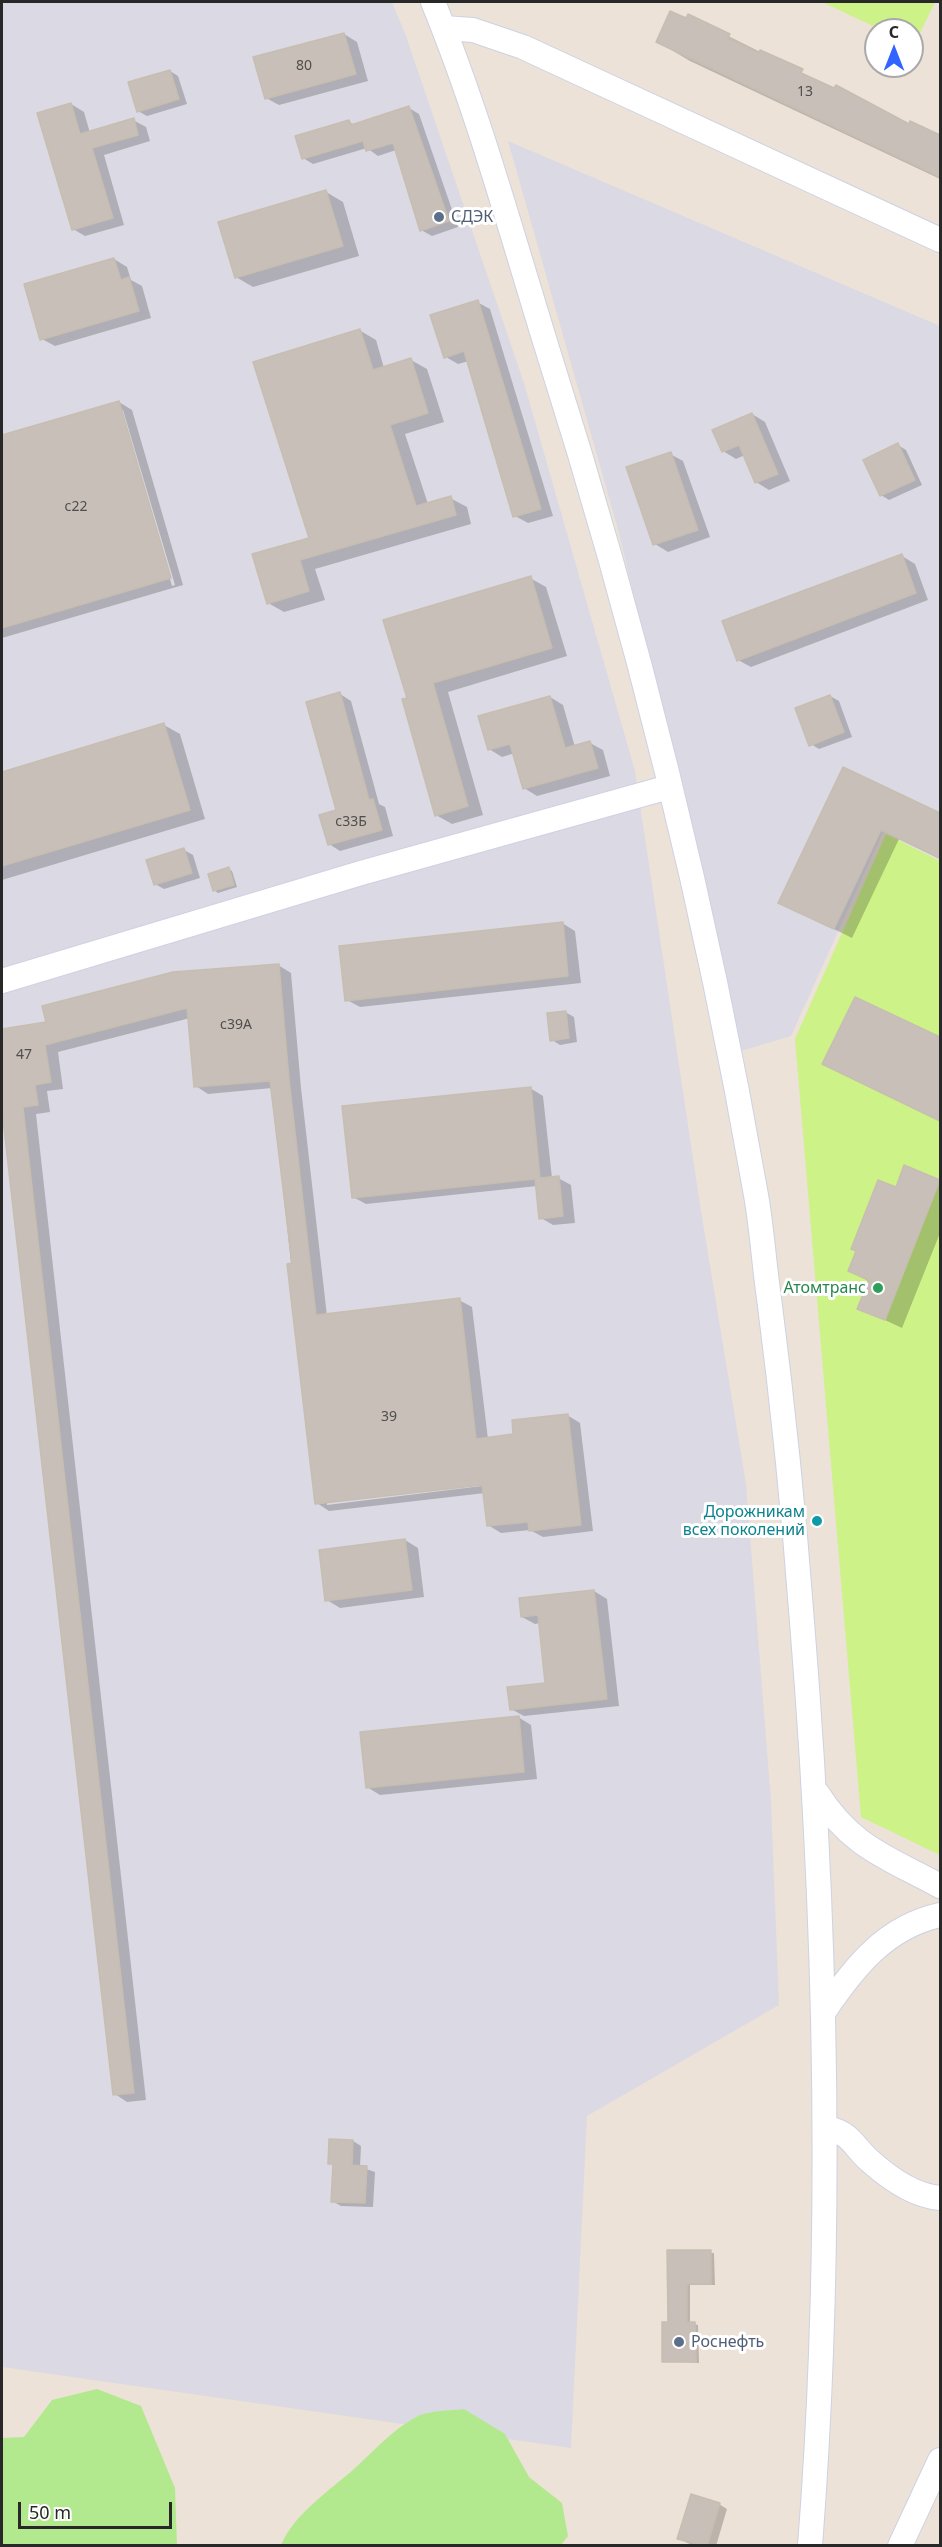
<!DOCTYPE html>
<html>
<head>
<meta charset="utf-8">
<style>
  body { margin:0 }
  #map { position:relative; width:942px; height:2547px; overflow:hidden; background:#ece2d7; font-family:"Noto Sans",sans-serif }
  canvas { display:block }
  .frame { position:absolute; inset:0; border:3px solid #282828; pointer-events:none }
  .north { position:absolute; left:864px; top:18px; width:60px; height:60px; box-sizing:border-box; background:#fff; border:2px solid #a9a9a9; border-radius:50%; rotate:0deg; font-size:16px; font-weight:700; line-height:24px; text-align:center; color:#282828 }
  .north::after { content:''; display:block; margin:auto; width:21px; height:27px; background:#3265ff; clip-path:polygon(50% 0,100% 100%,50% 72%,0 100%) }
  .scale { position:absolute; left:18px; top:2502px; width:154px; height:27px; box-sizing:border-box; border:3px solid #282828; border-top:0; padding-left:8px; font-size:18px; line-height:21px; white-space:nowrap; color:#282828; -webkit-text-stroke:4px #fff; paint-order:stroke }
</style>
</head>
<body>
<div id="map">
<canvas width="942" height="2547"></canvas>
<div class="frame"></div>
<div class="north">С</div>
<div class="scale">50 m</div>
</div>
<script>
const context = document.querySelector('canvas').getContext('2d');
context.lineJoin = 'round';
function fillPath(path, color) {
  context.fillStyle = color;
  context.fill(path, 'evenodd');
}
function trace(path, color, width, dash) {
  context.strokeStyle = color;
  context.lineWidth = width;
  context.lineCap = dash ? 'butt' : 'round';
  context.setLineDash(dash || []);
  context.stroke(path);
}
function write(font, color, halo, rows, align = 'center') {
  context.font = font + ' "Noto Sans",sans-serif';
  context.lineWidth = 6;
  context.setLineDash([]);
  context.textBaseline = 'middle';
  context.strokeStyle = halo;
  context.fillStyle = color;
  for (const [text, x, y, turn = 0] of rows) {
    context.save();
    context.translate(x, y);
    context.rotate((+turn || 0) * Math.PI / 180);
    context.textAlign = isNaN(turn) ? turn : align;
    if (halo) context.strokeText(text, 0, 0);
    context.fillText(text, 0, 0);
    context.restore();
  }
}
fillPath(new Path2D(`
  M2,2H392L406,36L524,383L635,771L700,1205L746,1484L771,1801L779,2005L587,2116L571,2448L2,2367Z
  M508,141L940,326V860L883,832L791,1036L741,1051L619,533Z`), '#dbd9e3');
fillPath(new Path2D(`
  M97,2389L141,2406L175,2488L177,2545H2V2438L24,2437L52,2400Z
  M464,2409L505,2434L529,2477L562,2503L568,2536L561,2545H281C295,2513 328,2492 354,2469C375,2450 393,2429 418,2416C431,2410 450,2411 464,2409Z`), '#b3e98e');
fillPath(new Path2D(`
  M822,2H935L914,45L912,44V30H882Z
  M886,834L940,861V1855L861,1817L795,1039Z`), '#ccf288');
fillPath(new Path2D(`
  M688,16L909,126L911,123L940,137V179L690,61L658,42Z
  M344,34L357,42L368,81L279,105L266,98Z
  M170,71L178,76L187,104L147,116L138,111Z
  M71,104L84,112L90,133L133,120L146,127L150,141L104,155L124,225L85,236L73,229Z
  M409,108L419,114L458,227L432,236L421,230L396,150L378,156L367,148L313,164L303,158L349,122L355,125Z
  M326,192L343,202L359,256L253,287L236,277Z
  M114,259L127,267L131,280L142,286L151,318L55,346L42,339Z
  M477,302L490,309L553,516L528,523L515,516L469,361L458,364L446,357Z
  M359,330L376,340L384,368L411,360L427,369L444,422L405,434L428,504L450,498L467,507L471,524L315,569L325,600L284,612L268,603L311,539Z
  M119,402L132,410L183,585L2,638V437ZM120,410H123L175,585L172,586Z
  M752,414L765,422L790,481L769,490L756,482L745,455L736,459L723,451Z
  M898,445L906,450L922,485L889,500L881,495Z
  M670,454L683,461L710,537L668,552L655,544Z
  M902,556L915,564L928,600L751,667L738,660Z
  M530,578L546,587L567,656L448,692L483,815L452,824L436,815L408,699Z
  M340,694L351,701L379,804L385,807L393,836L340,851L329,844L338,811Z
  M830,696L839,701L852,737L819,749L811,744Z
  M550,697L563,705L575,747L590,743L603,750L610,776L537,796L524,788L515,753L502,757L489,749Z
  M164,725L180,734L205,819L2,880V773Z
  M843,769L940,815V859L899,839L852,938L780,902Z
  M184,850L193,855L200,878L164,889L155,884Z
  M228,869L232,871L237,887L218,893L214,890Z
  M562,923L575,931L581,983L360,1007L347,1000Z
  M278,965L291,973L301,1088L327,1316L459,1300L472,1307L488,1439L515,1436L567,1415L580,1423L593,1531L543,1537L530,1530L501,1533L488,1525L485,1493L329,1511L317,1503L272,1088L208,1094L196,1086L190,1018L58,1052L63,1089L47,1091L50,1112L36,1114L146,2100L127,2102L115,2094L5,1118H2V1031L48,1024ZM489,1483L490,1485L327,1505V1502Z
  M856,999L940,1039V1121L824,1064Z
  M565,1012L574,1017L577,1042L560,1045L552,1040Z
  M530,1088L543,1096L552,1178H558L571,1185L575,1223L553,1225L541,1218L537,1186L366,1204L353,1197Z
  M905,1167L940,1181V1233L902,1328L859,1308L870,1282L849,1271L896,1189Z
  M405,1540L418,1548L424,1597L340,1608L327,1600Z
  M594,1591L607,1599L619,1706L524,1716L511,1709L547,1684L540,1623L535,1624L522,1617Z
  M518,1717L531,1725L537,1779L380,1795L367,1787Z
  M353,2141L361,2146L360,2167L375,2172L373,2207L341,2206L332,2201L334,2165L330,2163Z
  M669,2251L714,2253L715,2285H690V2323L698,2325L699,2363L663,2361L669,2323Z
  M719,2504L727,2509L716,2546H694L679,2539Z`), '#0003');
const building = new Path2D(`
  M670,11L686,18L688,14L730,34L728,38L759,53L760,50L803,69L801,73L834,88L836,85L909,124L910,121L940,135V177L656,42Z
  M344,33L356,74L265,99L253,57Z
  M170,70L179,99L137,112L128,82Z
  M71,103L80,134L134,118L138,135L92,148L113,218L72,230L37,113Z
  M409,106L449,221L420,231L393,143L366,151L363,141L302,159L295,136L349,120L351,125Z
  M326,190L343,246L235,278L218,222Z
  M114,258L121,280L129,277L139,311L40,340L24,284Z
  M478,300L541,509L513,517L464,351L444,358L430,315Z
  M360,329L373,370L411,358L428,413L390,425L416,506L451,496L456,515L300,560L309,591L267,604L252,554L309,538L253,362Z
  M119,401L171,578L2,628V435Z
  M752,413L778,474L755,483L739,445L722,452L712,430Z
  M898,443L915,480L880,496L863,460Z
  M671,452L698,530L653,545L626,467Z
  M902,554L916,593L737,661L722,621Z
  M531,576L552,648L433,683L468,806L435,816L402,699L407,698L383,620Z
  M340,692L369,800L373,799L382,830L328,845L319,815L336,810L306,702Z
  M830,695L844,732L809,746L795,708Z
  M550,696L565,748L590,741L598,768L523,789L510,744L488,750L478,716Z
  M164,723L190,810L2,866V772Z
  M843,767L940,813V858L881,830L834,929L778,903Z
  M184,848L192,873L154,885L146,860Z
  M229,867L234,885L213,891L208,874Z
  M563,922L568,976L345,1001L339,946Z
  M279,964L289,1079L316,1315L460,1298L476,1439L513,1434L512,1420L568,1414L581,1525L529,1531L528,1522L487,1526L482,1485L315,1504L287,1264L292,1263L270,1081L194,1087L187,1008L45,1045L51,1082L35,1085L38,1105L23,1107L134,2093L113,2095L2,1110V1029L46,1022L42,1006L173,972Z
  M855,997L940,1037V1121L822,1064Z
  M566,1011L569,1038L550,1041L547,1013Z
  M531,1087L540,1178L559,1176L563,1216L539,1219L535,1179L352,1198L342,1106Z
  M904,1165L940,1180L885,1320L857,1309L869,1280L848,1271L856,1251L851,1249L878,1180L896,1187Z
  M405,1539L412,1590L325,1601L319,1550Z
  M594,1590L607,1699L510,1710L507,1687L545,1683L538,1615L521,1617L519,1598Z
  M519,1716L524,1772L366,1788L360,1732Z
  M329,2139L353,2140L352,2165L367,2166L365,2203L331,2202L333,2164H328Z
  M667,2250H711V2284H687V2322H695L696,2362H662V2322H668Z
  M691,2494L720,2503L707,2546L677,2539Z`);
fillPath(building, '#c7bfb8');
trace(building, '#c7beb1', 1.5);
const minor = new Path2D(`
  M433,2C479,114 511,232 547,348C635,624 706,908 756,1195C762,1229 764,1264 769,1298C783,1406 794,1514 802,1622C827,1930 834,2237 810,2546
  M444,28L473,30L523,47L940,240
  M2,981L361,873L669,787
  M817,1793C851,1847 887,1857 940,1886
  M825,2010C855,1966 886,1927 940,1915
  M827,2128C851,2133 853,2146 870,2161C889,2178 915,2196 940,2198
  M900,2546L940,2460`);
trace(minor, '#cdd2e3', 26);
trace(minor, '#fff', 24);
for (const [x, y, r, color] of [
  [439,217,6,"#5c6f8a"],
  [878,1288,6,"#2e9e5b"],
  [817,1521,6,"#0f9aa8"],
  [679,2342,6,"#5c6f8a"]
]) {
  const dot = new Path2D();
  dot.arc(x, y, r, 0, 2 * Math.PI);
  context.fillStyle = color;
  context.fill(dot);
  trace(dot, '#fff', 2);
}
write('14px', '#504e4c', null, [
  ["80",304,66],
  ["13",805,92],
  ["с22",76,507],
  ["с33Б",351,822],
  ["с39А",236,1025],
  ["47",24,1055],
  ["39",389,1417]
]);
write('16px', '#4e5e75', '#fff', [
  ["СДЭК",451,217],
  ["Роснефть",691,2342]
], 'left');
write('16px', '#27864d', '#fff', [
  ["Атомтранс",866,1288]
], 'right');
write('16px', '#0d838f', '#fff', [
  ["Дорожникам",805,1512],
  ["всех поколений",805,1530]
], 'right');
</script>
</body>
</html>
